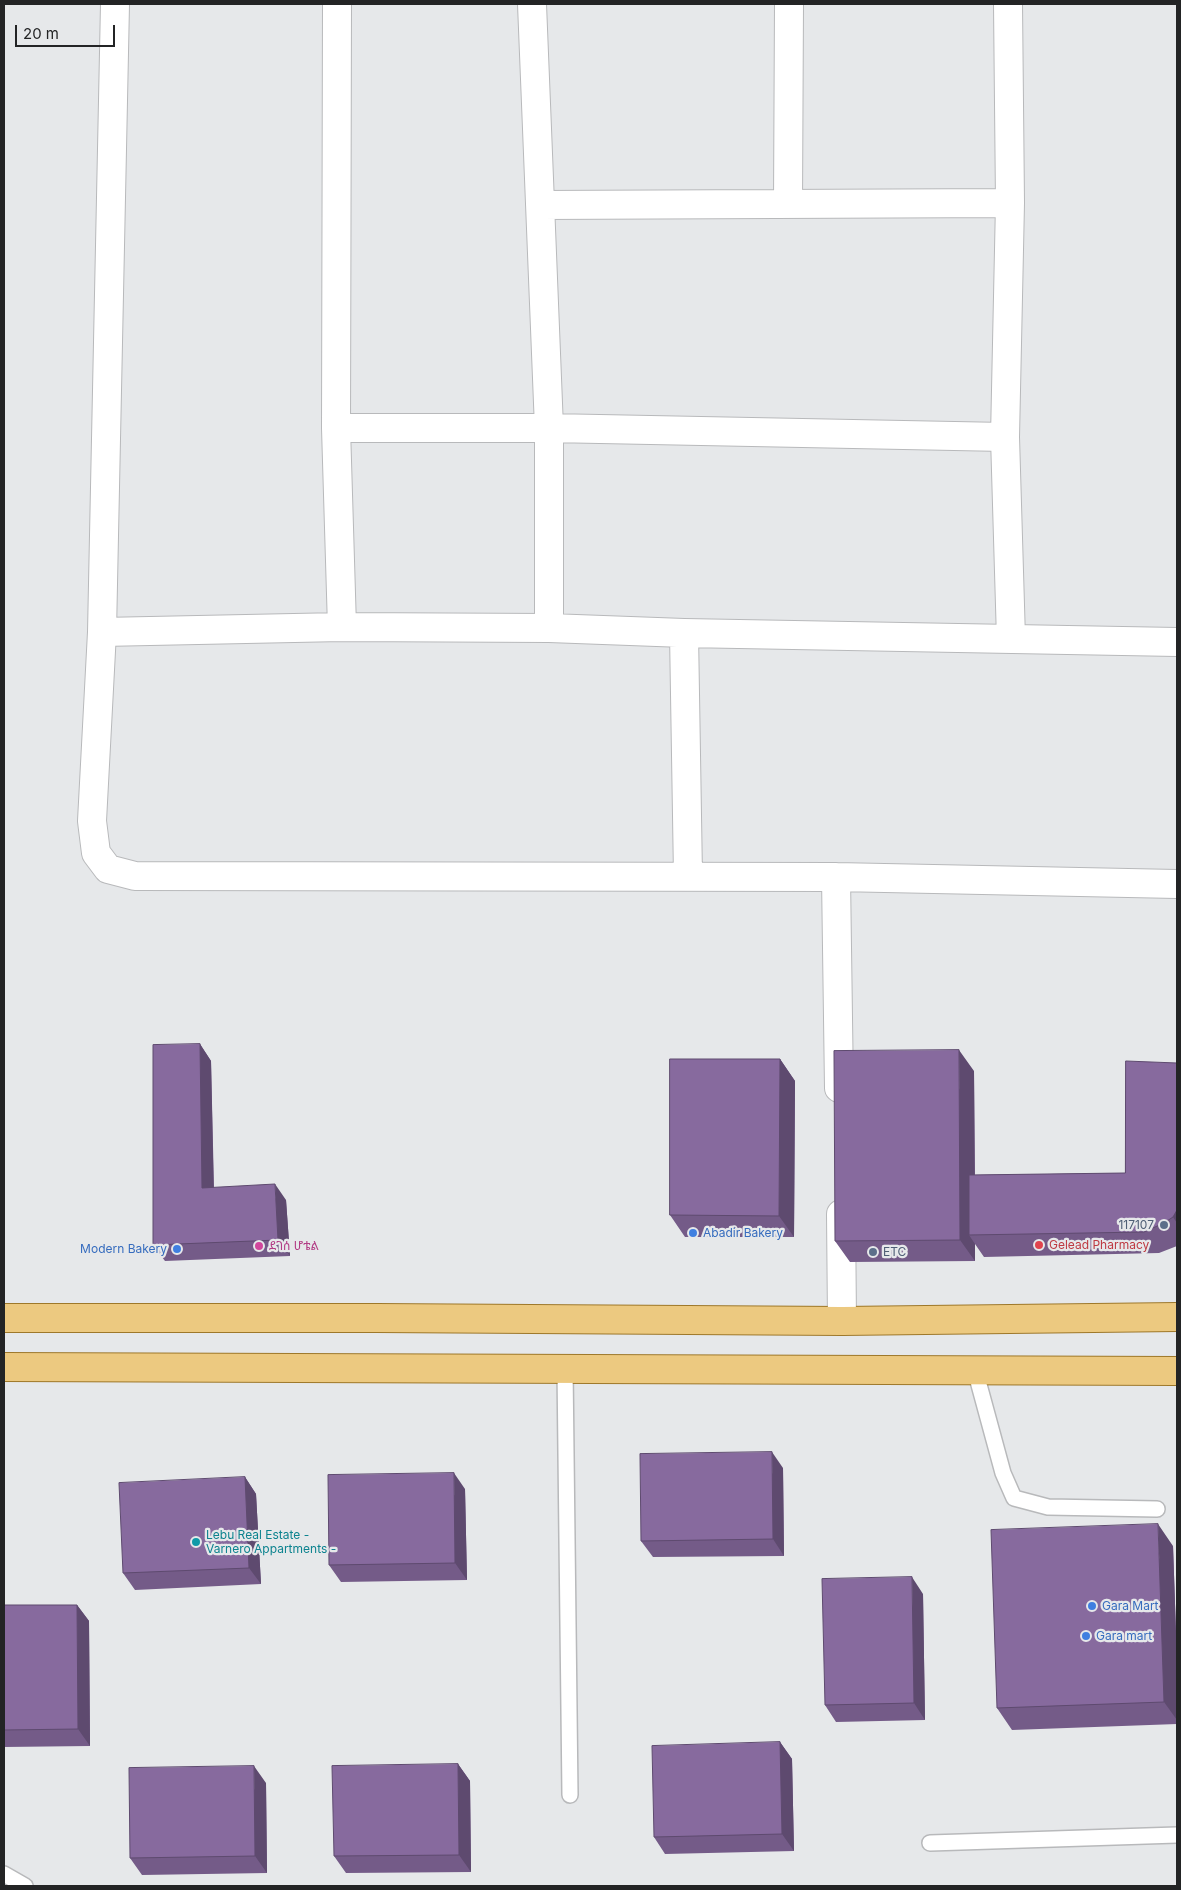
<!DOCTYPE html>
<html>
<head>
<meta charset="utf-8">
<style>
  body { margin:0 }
  #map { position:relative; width:1181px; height:1890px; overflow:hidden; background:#e6e8ea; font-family:Inter,sans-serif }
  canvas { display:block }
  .frame { position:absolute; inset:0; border:5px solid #232425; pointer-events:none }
  .scale { position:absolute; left:15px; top:25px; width:100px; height:22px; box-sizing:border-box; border:2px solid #232425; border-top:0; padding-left:6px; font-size:15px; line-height:18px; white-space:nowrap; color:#232425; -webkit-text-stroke:4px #e6e8ea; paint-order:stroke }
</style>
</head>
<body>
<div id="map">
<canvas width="1181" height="1890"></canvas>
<div class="frame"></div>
<div class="scale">20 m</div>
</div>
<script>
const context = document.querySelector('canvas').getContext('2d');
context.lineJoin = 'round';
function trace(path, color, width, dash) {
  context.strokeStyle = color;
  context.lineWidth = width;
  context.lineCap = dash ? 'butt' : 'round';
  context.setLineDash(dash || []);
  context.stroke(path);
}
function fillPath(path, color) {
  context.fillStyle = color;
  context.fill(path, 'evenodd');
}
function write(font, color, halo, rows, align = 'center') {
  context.font = font + ' Inter,"Noto Sans Ethiopic",sans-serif';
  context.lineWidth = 4.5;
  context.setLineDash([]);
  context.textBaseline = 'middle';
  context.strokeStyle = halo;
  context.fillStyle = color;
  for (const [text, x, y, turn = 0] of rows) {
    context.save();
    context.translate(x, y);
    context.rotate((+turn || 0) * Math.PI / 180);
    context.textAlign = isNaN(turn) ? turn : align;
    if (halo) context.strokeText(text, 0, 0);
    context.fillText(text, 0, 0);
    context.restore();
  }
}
const service = new Path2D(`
  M565,1368L570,1795
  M975,1370L1003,1473L1014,1498L1048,1507L1157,1509
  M930,1843L1177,1835
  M4,1874L25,1886`);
const minor = new Path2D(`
  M115,4L102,632L92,821L96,853L108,869L135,876L836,877L1177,884
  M337,4L336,428L342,627
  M532,4L549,428V628
  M1008,4L1010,203L1005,437L1011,639
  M788,203L789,4
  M540,205L1010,203
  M336,428H549L1005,437
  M102,632L342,627L549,628L684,633L1177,642
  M684,633L688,876
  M836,877L839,1088
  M841,1214L842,1321`);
const primary = new Path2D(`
  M4,1318H377L842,1321L1177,1317
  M4,1367L1177,1371`);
trace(service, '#b8b9bb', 18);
trace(minor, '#b8b9bb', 30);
trace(primary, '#9e782a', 30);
trace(service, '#fff', 15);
trace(minor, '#fff', 28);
trace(primary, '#ecc980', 28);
fillPath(new Path2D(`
  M200,1044L211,1061L214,1188L286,1200L290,1256L165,1261L153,1245Z
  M780,1059L795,1081L794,1237H685L670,1215Z
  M1177,1063V1246L1159,1253L984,1257L975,1244V1261L850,1262L835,1241L974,1071L975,1175L1125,1173Z
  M783,1468L784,1556L653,1557L641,1541Z
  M245,1477L256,1494L261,1584L135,1590L123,1573Z
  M465,1489L467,1580L341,1582L329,1565Z
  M1173,1546L1177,1661V1724L1012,1730L997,1708Z
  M923,1594L925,1720L836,1722L825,1705Z
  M4,1605H77L89,1621L90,1746L4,1747Z
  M780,1742L792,1759L794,1851L665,1854L654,1837Z
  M458,1764L470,1781L471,1872L346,1873L334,1856Z
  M266,1783L267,1873L142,1875L130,1858Z`), '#745b88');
fillPath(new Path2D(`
  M200,1044L211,1061L214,1205L202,1188Z
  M959,1050L974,1071L975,1235H969L975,1244V1261L960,1240Z
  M780,1059L795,1081L794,1237L779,1216Z
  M275,1184L286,1200L290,1256L278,1240Z
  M1177,1210V1223L1173,1217Z
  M772,1452L783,1468L784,1556L773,1539Z
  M454,1473L465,1489L467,1580L455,1563Z
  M245,1477L256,1494L261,1584L249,1568Z
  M1158,1524L1173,1546L1177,1661V1720L1164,1702Z
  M912,1577L923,1594L925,1720L914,1703Z
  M77,1605L89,1621L90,1746L78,1729Z
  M780,1742L792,1759L794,1851L782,1834Z
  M458,1764L470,1781L471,1872L459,1855Z
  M254,1766L266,1783L267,1873L255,1856Z`), '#5e4a6f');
const building = new Path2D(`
  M200,1044L202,1188L275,1184L278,1240L153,1245V1045Z
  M959,1050L960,1240L835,1241L834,1051Z
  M670,1059H780L779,1216L670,1215Z
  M1126,1061L1177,1063V1210L1173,1217L1164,1223L1144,1232L969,1235V1175L1125,1173Z
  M772,1452L773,1539L641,1541L640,1454Z
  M454,1473L455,1563L329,1565L328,1475Z
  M245,1477L249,1568L123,1573L119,1483Z
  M1158,1524L1164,1702L997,1708L991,1530Z
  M912,1577L914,1703L825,1705L822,1579Z
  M4,1605H77L78,1729L4,1730Z
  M780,1742L782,1834L654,1837L652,1746Z
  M458,1764L459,1855L334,1856L332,1766Z
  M254,1766L255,1856L130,1858L129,1768Z`);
fillPath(building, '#876a9e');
trace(building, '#5e4a6f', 1);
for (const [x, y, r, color] of [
  [1164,1225,5,"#5c6f8a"],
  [693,1233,5,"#3f7fe0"],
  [1039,1245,5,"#e0444e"],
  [259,1246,5,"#d1479c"],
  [177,1249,5,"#3f7fe0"],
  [873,1252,5,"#5c6f8a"],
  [196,1542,5,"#0f9aa8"],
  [1092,1606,5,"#3f7fe0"],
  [1086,1636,5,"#3f7fe0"]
]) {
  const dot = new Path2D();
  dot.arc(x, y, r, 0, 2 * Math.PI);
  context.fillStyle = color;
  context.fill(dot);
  trace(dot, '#e6e8ea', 2);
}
write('12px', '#4e5e75', '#e6e8ea', [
  ["117107",1154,1225],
  ["ETC",883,1252,"left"]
], 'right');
write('12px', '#366cbe', '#e6e8ea', [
  ["Abadir Bakery",703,1233],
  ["Modern Bakery",167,1249,"right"],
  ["Gara Mart",1102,1606],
  ["Gara mart",1096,1636]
], 'left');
write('12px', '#be3a42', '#e6e8ea', [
  ["Gelead Pharmacy",1049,1245]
], 'left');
write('12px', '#b23c85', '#e6e8ea', [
  ["ደገሰ ሆቴል",269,1246]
], 'left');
write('12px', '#0d838f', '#e6e8ea', [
  ["Lebu Real Estate -",206,1535],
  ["Varnero Appartments -",206,1549]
], 'left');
</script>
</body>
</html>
